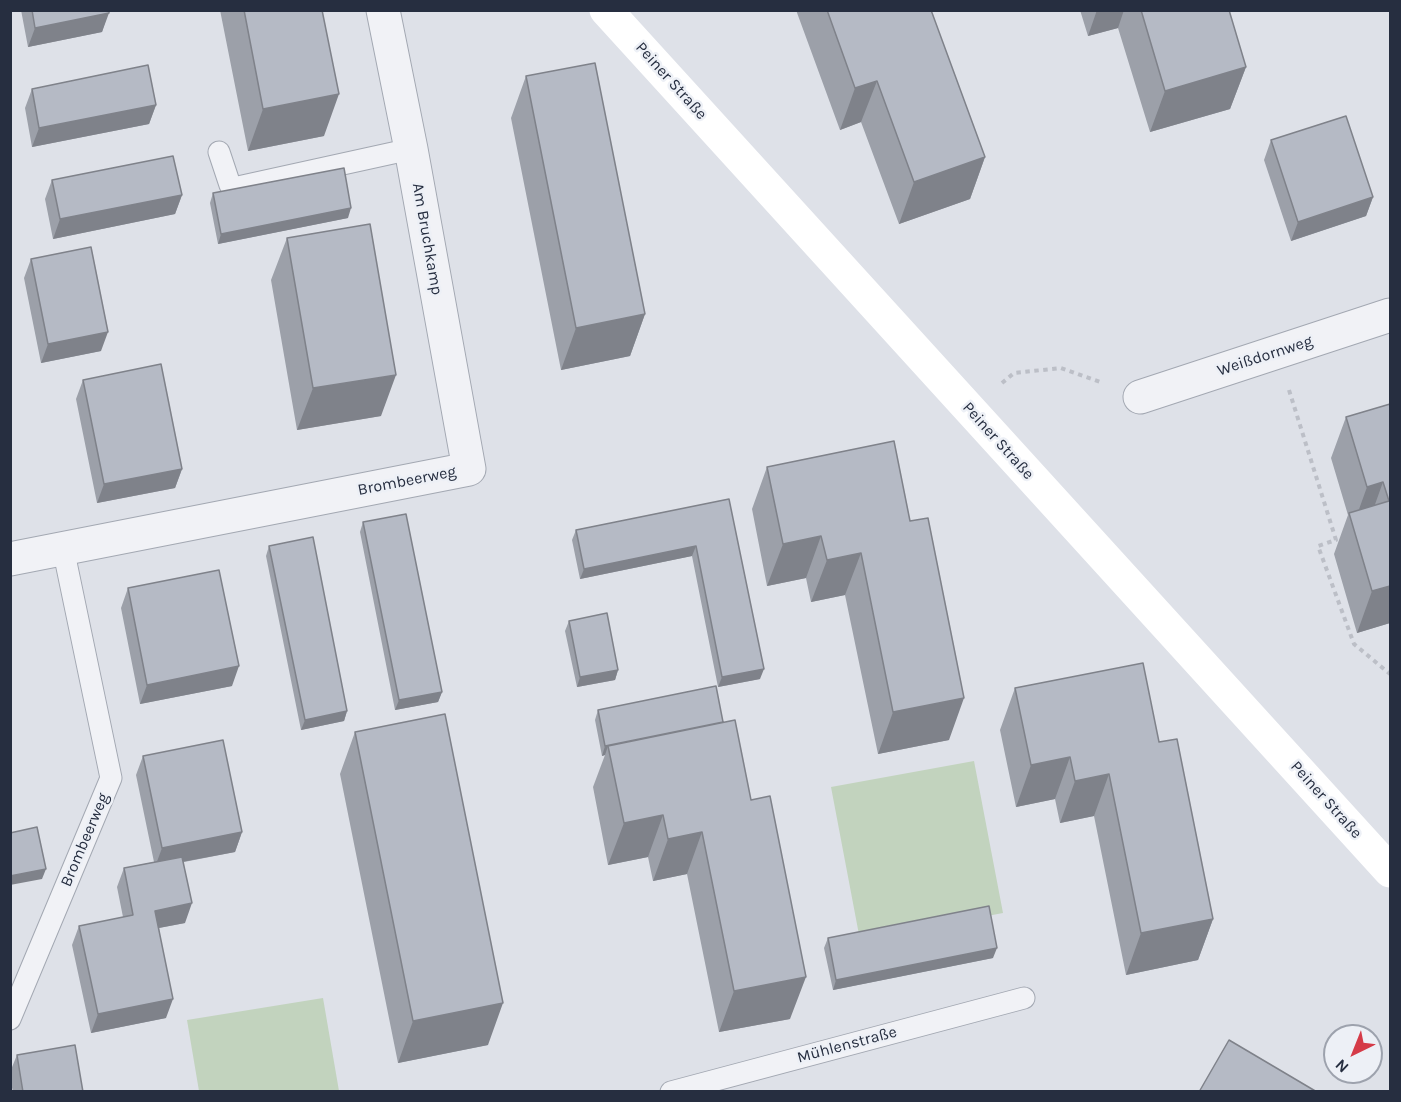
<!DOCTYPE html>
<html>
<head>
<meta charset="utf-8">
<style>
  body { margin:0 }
  #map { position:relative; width:1401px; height:1102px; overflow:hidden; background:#dee1e8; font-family:Karla,sans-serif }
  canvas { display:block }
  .frame { position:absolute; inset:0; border:12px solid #262e40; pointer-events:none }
  .north { position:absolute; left:1323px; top:1024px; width:60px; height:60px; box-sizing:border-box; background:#edf0f6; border:2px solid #9da2ad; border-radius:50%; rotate:223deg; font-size:16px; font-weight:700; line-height:24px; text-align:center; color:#262e40 }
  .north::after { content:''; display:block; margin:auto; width:21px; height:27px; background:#d53b48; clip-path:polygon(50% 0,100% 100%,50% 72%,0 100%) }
</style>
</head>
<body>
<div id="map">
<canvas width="1401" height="1102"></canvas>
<div class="frame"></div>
<div class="north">N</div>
</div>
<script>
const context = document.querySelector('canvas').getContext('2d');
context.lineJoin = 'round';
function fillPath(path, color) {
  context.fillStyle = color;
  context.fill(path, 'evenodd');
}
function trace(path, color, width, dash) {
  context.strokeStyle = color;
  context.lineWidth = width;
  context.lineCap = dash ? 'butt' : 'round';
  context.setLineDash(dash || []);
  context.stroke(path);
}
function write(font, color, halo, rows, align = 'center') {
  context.font = font + ' Karla,sans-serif';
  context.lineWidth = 5;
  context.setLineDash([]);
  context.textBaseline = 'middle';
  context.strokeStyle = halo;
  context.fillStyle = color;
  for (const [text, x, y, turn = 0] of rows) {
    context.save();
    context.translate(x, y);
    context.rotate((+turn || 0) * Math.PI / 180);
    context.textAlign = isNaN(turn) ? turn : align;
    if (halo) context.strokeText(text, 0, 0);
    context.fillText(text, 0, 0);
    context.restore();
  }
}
fillPath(new Path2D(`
  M974,761L1003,913L860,940L831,787Z
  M323,998L339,1091H199L187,1020Z`), '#c2d3be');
const lane = new Path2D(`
  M219,152L230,185L238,187L411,149
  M10,1019L111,778L63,548
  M671,1092L1024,998`);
const street = new Path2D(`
  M1140,397L1390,315
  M10,559L469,469L411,149L383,10`);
trace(lane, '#a3a8b2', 23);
trace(street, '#a3a8b2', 35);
trace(new Path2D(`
  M1002,383L1014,373L1061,368L1103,383
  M1289,390L1336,540L1318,546L1354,644L1390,674`), '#bcbfc7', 4, [4.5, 4.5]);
trace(lane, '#f1f2f6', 21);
trace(street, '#f1f2f6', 33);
trace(new Path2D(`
  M606,10L1390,871`), '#fff', 33);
fillPath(new Path2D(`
  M21,10H109L102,32L28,47Z
  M220,10H322L324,136L248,151Z
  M796,10H931L985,157L970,199L899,224L861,122L840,130Z
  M1080,10H1229L1246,67L1230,109L1150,132L1118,28L1088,36Z
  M526,76L645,314L630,356L561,370L511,118Z
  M32,89L156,105L149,124L32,147L25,108Z
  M1271,140L1373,197L1366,216L1291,241L1264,160Z
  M52,180L182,195L175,214L53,239L45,199Z
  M213,193L348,218L218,244L210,203Z
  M287,238L381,416L297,430L271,280Z
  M31,259L101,351L41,363L24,278Z
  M83,380L182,469L175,488L97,503L76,399Z
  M1390,404V623L1357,633L1334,554L1348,515L1331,458L1346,417Z
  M894,441L949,740L878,754L845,595L811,602L806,578L767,586L752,509L767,467Z
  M729,499L760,679L718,687L692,556L580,579L572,540L576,530Z
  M363,522L442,692L438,702L395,710L360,532Z
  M269,546L347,711L344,721L301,730L266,556Z
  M128,588L232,686L140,704L121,608Z
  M569,621L618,670L615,680L577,687L565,631Z
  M1015,688L1159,742L1213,919L1198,960L1126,975L1094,816L1060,823L1055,799L1016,807L1000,730Z
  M598,710L723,723L790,1019L719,1032L687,874L653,881L648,857L608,865L593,787L605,755L602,756L595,720Z
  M355,732L488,1045L398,1063L340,774Z
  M143,756L242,832L235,852L184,862L185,923L159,928L166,1018L91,1033L72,945L79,926L123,917L117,887L124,868L154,862L136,775Z
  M828,938L993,958L833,990L824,948Z
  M17,1055L83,1092H13L10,1079V1072Z`), '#9ca0a9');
fillPath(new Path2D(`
  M1097,10H1124L1118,28L1088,36Z
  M109,13L102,32L28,47L35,28Z
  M1246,67L1230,109L1150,132L1165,91Z
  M877,81L861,122L840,130L855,88Z
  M339,94L324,136L248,151L263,109Z
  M156,105L149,124L32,147L39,128Z
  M985,157L970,199L899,224L914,182Z
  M182,195L175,214L53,239L60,219Z
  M1373,197L1366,216L1291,241L1298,222Z
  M351,208L348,218L218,244L221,234Z
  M645,314L630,356L561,370L576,328Z
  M108,332L101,351L41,363L48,344Z
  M396,375L381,416L297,430L313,388Z
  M182,469L175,488L97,503L104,484Z
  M1383,482L1368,524L1353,526L1367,487Z
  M821,536L806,578L767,586L783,544Z
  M696,546L692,556L580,579L584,569Z
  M861,553L845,595L811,602L827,560Z
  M1390,586V623L1357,633L1372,591Z
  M239,666L232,686L140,704L147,685Z
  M764,669L760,679L718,687L722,677Z
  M618,670L615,680L577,687L580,677Z
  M442,692L438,702L395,710L399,700Z
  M964,698L949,740L878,754L893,712Z
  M347,711L344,721L301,730L305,720Z
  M723,722L608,746L605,755L602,756L605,746Z
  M1070,757L1055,799L1016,807L1031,765Z
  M1109,774L1094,816L1060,823L1075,781Z
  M663,815L648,857L608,865L624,823Z
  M242,832L235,852L155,867L162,848Z
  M702,832L687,874L653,881L668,839Z
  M46,869L42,879L10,885V876Z
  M192,903L185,923L148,930L155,911Z
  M1213,919L1198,960L1126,975L1141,933Z
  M997,948L993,958L833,990L836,980Z
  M806,977L790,1019L719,1032L734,991Z
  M173,999L166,1018L91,1033L98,1014Z
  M503,1003L488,1045L398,1063L413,1021Z`), '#7f828a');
const building = new Path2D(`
  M32,10H109V13L35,28Z
  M244,10H322L339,94L263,109Z
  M827,10H931L985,157L914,182L877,81L855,88Z
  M1141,10H1229L1246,67L1165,91Z
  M595,63L645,314L576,328L526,76Z
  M148,65L156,105L39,128L32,89Z
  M1346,116L1373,197L1298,222L1271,140Z
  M173,156L182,195L60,219L52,180Z
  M344,168L351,208L221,234L213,193Z
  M370,224L396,375L313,388L287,238Z
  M91,247L108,332L48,344L31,259Z
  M161,364L182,469L104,484L83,380Z
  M1390,404V586L1372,591L1349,513L1389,501L1383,482L1367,487L1346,417Z
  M894,441L910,521L928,518L964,698L893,712L861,553L827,560L821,536L783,544L767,467Z
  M729,499L764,669L722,677L696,546L584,569L576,530Z
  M406,514L442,692L399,700L363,522Z
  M313,537L347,711L305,720L269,546Z
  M219,570L239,666L147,685L128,588Z
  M607,613L618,670L580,677L569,621Z
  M1143,663L1159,742L1177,739L1213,919L1141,933L1109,774L1075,781L1070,757L1031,765L1015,688Z
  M716,686L723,722L605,746L598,710Z
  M445,714L503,1003L413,1021L355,732Z
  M735,720L751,800L770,796L806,977L734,991L702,832L668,839L663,815L624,823L608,746Z
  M223,740L242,832L162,848L143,756Z
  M37,827L46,869L10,876V833Z
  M182,857L192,903L155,911L173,999L98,1014L79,926L133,915L124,868Z
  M989,906L997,948L836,980L828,938Z
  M1229,1040L1317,1092H1199Z
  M75,1045L83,1092H23L17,1055Z`);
fillPath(building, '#b5bac5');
trace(building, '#7f828a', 1.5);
write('16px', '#262e40', '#edf0f6', [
  ["Peiner Straße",671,81,48],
  ["Am Bruchkamp",427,239,80],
  ["Weißdornweg",1265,356,-18],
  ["Peiner Straße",998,441,48],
  ["Brombeerweg",407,481,-11],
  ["Peiner Straße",1326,800,48],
  ["Brombeerweg",85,840,-67],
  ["Mühlenstraße",847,1045,-15]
]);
</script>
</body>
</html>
